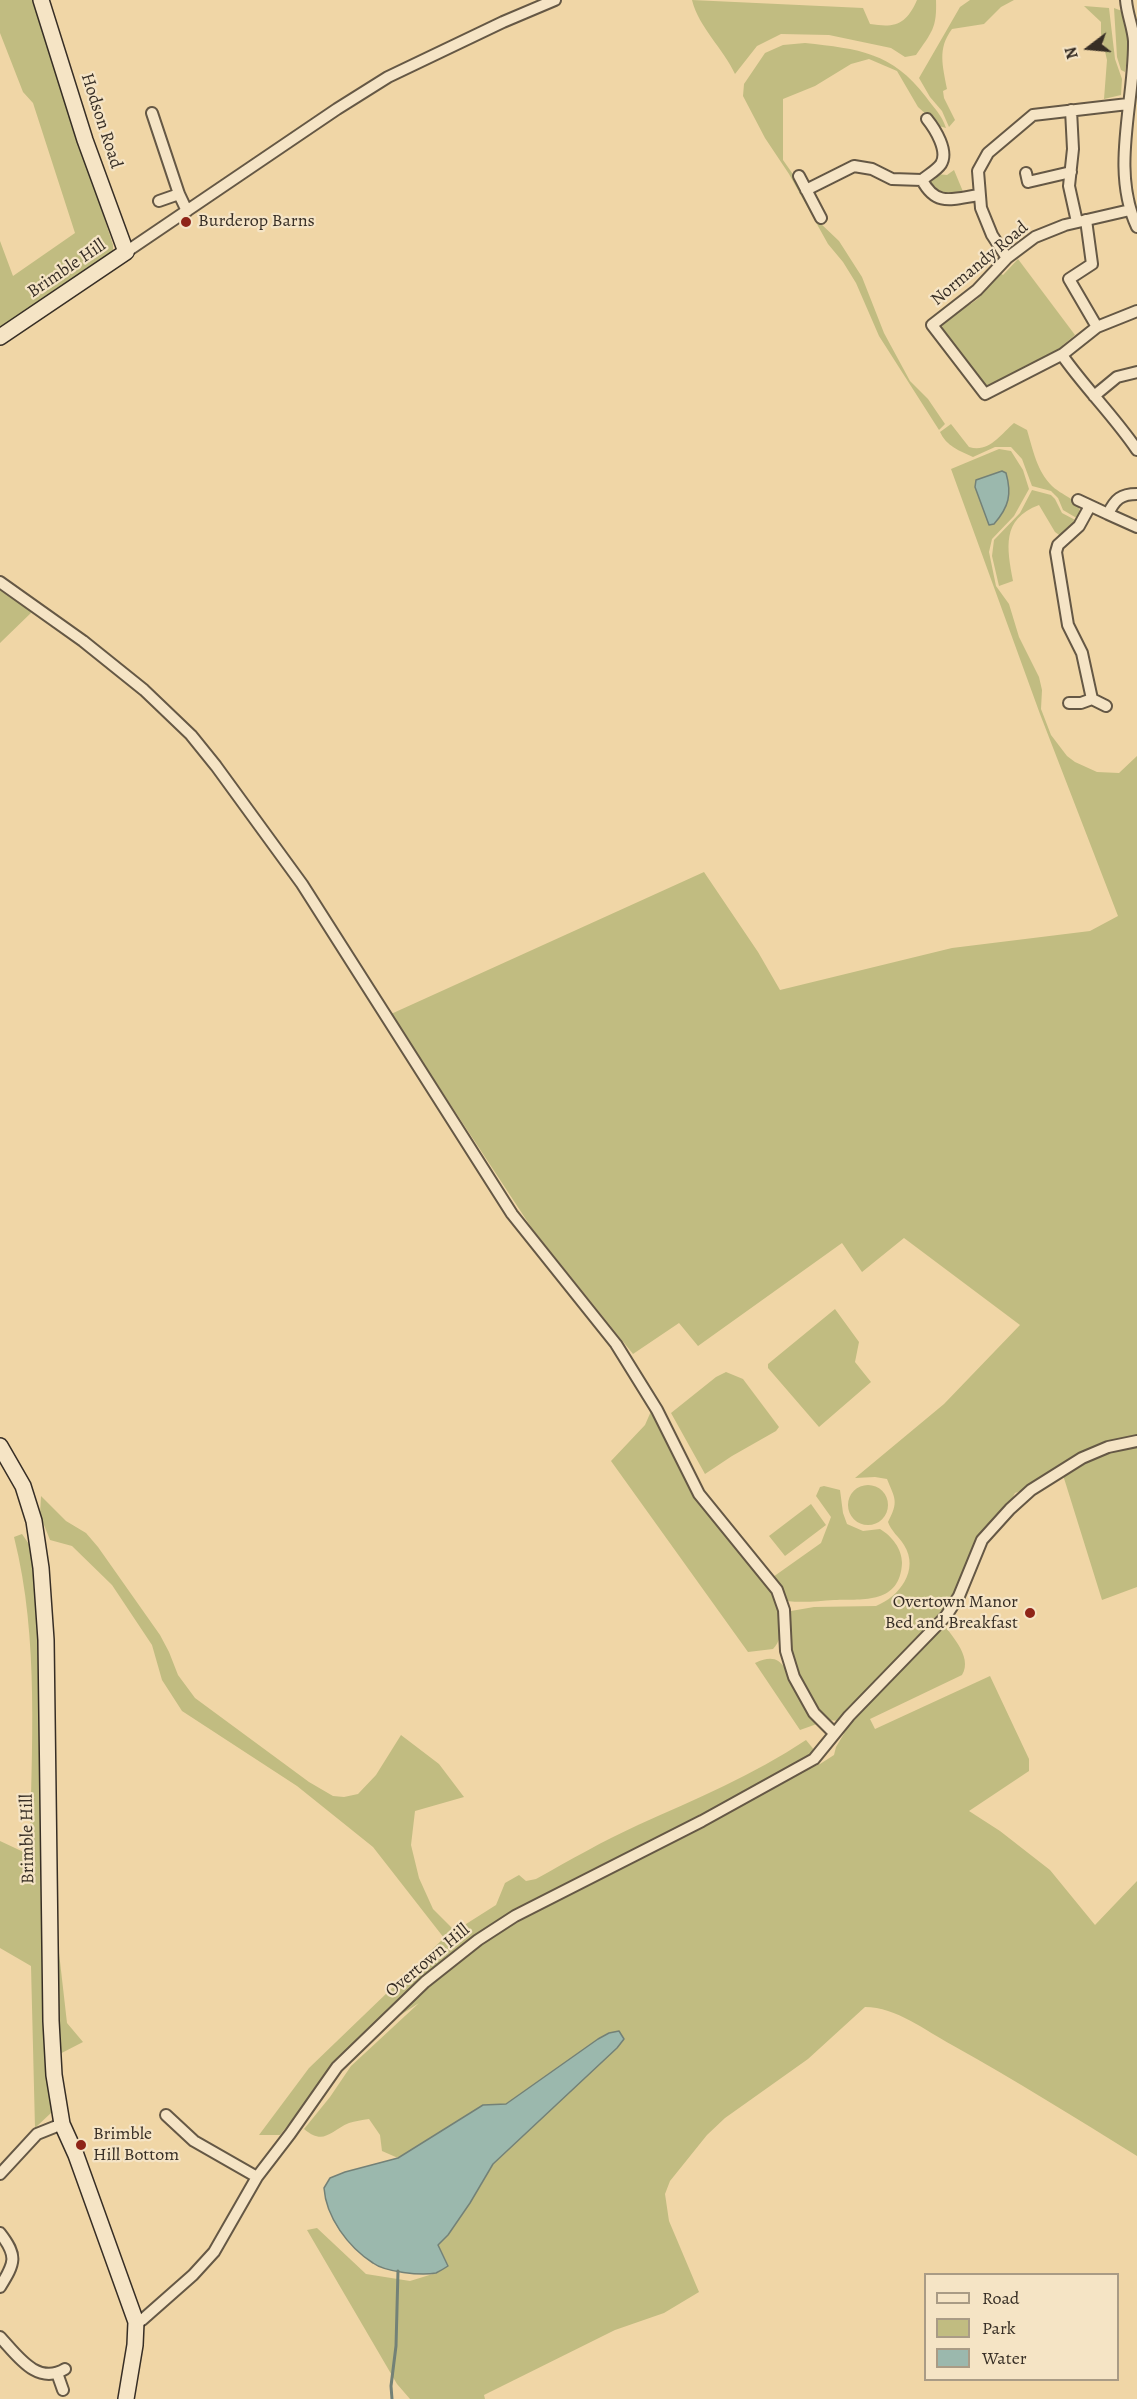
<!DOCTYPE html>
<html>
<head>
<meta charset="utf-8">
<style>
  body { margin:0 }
  #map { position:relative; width:1137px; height:2399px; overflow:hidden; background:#f0d6a6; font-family:Alegreya,serif }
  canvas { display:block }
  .legend { position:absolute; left:924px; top:2273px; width:195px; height:108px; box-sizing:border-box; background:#f5e4c5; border:2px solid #a99b85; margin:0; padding:8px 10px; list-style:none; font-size:18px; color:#372e25 }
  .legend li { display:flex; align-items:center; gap:12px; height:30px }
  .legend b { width:30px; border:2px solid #a99b85 }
  .north { position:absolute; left:1059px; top:18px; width:60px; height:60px; -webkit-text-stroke:4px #f5e4c5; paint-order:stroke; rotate:254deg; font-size:16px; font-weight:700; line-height:24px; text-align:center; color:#372e25 }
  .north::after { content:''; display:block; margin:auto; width:21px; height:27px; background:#372e25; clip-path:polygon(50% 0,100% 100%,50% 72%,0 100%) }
</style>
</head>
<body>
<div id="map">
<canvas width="1137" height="2399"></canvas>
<ul class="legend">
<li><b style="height:8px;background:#f5e4c5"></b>Road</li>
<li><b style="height:16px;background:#c1bc81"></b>Park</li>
<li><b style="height:16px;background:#9bb8ad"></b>Water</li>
</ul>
<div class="north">N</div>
</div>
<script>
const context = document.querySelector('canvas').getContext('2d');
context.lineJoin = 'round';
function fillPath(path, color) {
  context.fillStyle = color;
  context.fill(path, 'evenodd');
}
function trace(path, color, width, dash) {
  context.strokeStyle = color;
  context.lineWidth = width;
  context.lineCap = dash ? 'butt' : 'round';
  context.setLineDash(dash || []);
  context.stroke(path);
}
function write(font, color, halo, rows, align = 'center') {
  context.font = font + ' Alegreya,serif';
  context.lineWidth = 4.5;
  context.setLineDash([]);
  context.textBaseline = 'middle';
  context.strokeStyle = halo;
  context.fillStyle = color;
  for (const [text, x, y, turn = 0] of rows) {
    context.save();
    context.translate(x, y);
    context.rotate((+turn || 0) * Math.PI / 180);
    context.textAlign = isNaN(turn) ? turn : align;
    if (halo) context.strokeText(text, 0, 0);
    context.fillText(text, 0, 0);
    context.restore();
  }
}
fillPath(new Path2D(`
  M0,0H34L113,245V253L0,330V241L13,276L75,233L33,103L23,92L0,33Z
  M692,0L863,8L870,24C895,28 906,25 917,0H936C937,28 932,32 916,55L905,57L891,48L829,35L781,34L757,46L735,74C723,48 699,28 692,0Z
  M970,0H1014L1001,7L984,24L952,29C937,49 943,66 947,89L943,91L944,98L955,120L949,127L942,111L930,97L919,78L960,7Z
  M1084,6L1109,8L1115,59L1122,79L1121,95L1104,99L1107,60L1101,34V22Z
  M1114,8L1122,11L1129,46L1125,72L1121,70L1117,57Z
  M805,43C859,49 892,52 926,97C934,108 942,115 946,128L939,126L918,107L897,71L869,59L851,64L815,86L783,99V160L797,180L818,221L839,241L862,277L884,333L910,381L928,399L945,424L939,430L879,336L856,283L843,262L828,244L789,174L765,138L743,96L744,84L765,53L783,45Z
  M954,170L964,194L940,195L932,187L930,179L937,174L947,175Z
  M1018,259L1075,335L1063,345L1064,348L1035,364C1020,363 1005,384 987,387L943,333L942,324L960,307C977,307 989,284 1000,273L1003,275Z
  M1014,423L1027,430C1033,450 1037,471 1052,486C1065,498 1084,500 1080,520L1063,510L1058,498L1051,491L1032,486L1022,459L1011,447H995L973,457C960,451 946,446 940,432L951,424L969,447C989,453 1000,435 1014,423Z
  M999,449L1011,451L1023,470L1029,489L1014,516L992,539L989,552L996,586L1009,604L1019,637L1039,677L1042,690L1041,709L1051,735L1067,756L1075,762L1097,772L1119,773L1137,756V1587L1102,1600L1063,1475L1015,1493L1011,1501L982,1531L966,1564L958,1587L938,1617C948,1632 974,1656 962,1675L870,1719L875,1729L990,1676L1029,1759V1771L969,1811L1000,1831L1050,1870L1095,1925L1137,1881V2156C1076,2118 1015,2080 952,2045C926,2031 896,2007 865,2007L808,2059L725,2118L707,2135L670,2181L665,2194L669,2221L699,2292L664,2313L615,2330L484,2395L485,2399H410L397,2384L307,2230L317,2228L366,2274L410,2281L436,2273L448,2265L438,2245L448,2235L470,2203L493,2164L624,2039L619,2031L609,2033L506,2104L483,2105L398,2158L382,2151L380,2135L369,2119C362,2120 355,2121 349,2123C330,2131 324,2146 304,2129L330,2097L351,2066L419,2003L348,2049L280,2135H259L309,2068L444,1938L373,1847L297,1786L182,1711L162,1680L152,1645L112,1585L72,1546L50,1540L40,1515L41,1496L66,1521L86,1533L98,1547L160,1635L169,1652L178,1675L195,1698L309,1782L333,1796L344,1797L358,1794L376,1775L401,1735L439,1764L464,1797L415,1811L411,1845L419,1878L433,1909L455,1931L496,1905L505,1883L519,1875L526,1881L536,1879C570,1860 603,1841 638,1825C696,1799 753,1775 806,1740L815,1751L799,1772L820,1764L834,1755L836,1747L851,1722L828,1720L800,1730L755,1663C781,1651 784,1667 795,1687L790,1651L791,1611L814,1607L876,1606C899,1597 920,1570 904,1545C899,1537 891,1531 888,1522C899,1501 895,1499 887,1479L875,1477L855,1478L944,1404L1020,1325L904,1238L862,1272L842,1243L698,1346L679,1323L633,1354L531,1227L391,1014L704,872L758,952L780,990L952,948L1090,931L1118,916L1040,714L951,469Z
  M1032,490L1051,495L1055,499L1062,513L1079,522L1062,537L1055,532L1039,505C1001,519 1007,548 1013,581L999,586L992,556L994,540L1020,513Z
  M0,588L34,610L0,643Z
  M835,1309L859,1342L855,1362L871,1382L819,1427L768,1368V1364Z
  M726,1372L743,1379L779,1427L776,1431L732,1456L705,1474L671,1413L716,1377Z
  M652,1409L677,1456L776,1597C781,1613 786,1636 773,1649L748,1652L611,1461L645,1425Z
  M848 1505a20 20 0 1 1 40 0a20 20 0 1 1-40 0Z
  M824,1486L840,1490L843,1513L847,1524L863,1531L880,1529C892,1536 902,1549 902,1563C900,1604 864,1599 834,1600C819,1601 803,1603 787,1601L773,1577L821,1543L831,1517L816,1496L820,1487Z
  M811,1504L826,1525L785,1556L769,1536Z
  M22,1534L31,1547L39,1638L43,1873L58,1907V1944L67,2023L83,2042L48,2060L52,2112L35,2128L31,1966L0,1948V1841L30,1855C31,1750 40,1640 14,1537Z`), '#c1bc81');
const water = new Path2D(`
  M1002,471L1006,473C1012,494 1009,507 994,524L989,525L975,487L976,480Z
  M619,2031L624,2039L617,2048L493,2164L470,2203L448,2235L438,2245L448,2266C445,2268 440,2271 436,2273C421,2276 385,2272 373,2263C348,2247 326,2217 324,2188L330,2178L345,2172L398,2158L483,2105L506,2104L598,2039L609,2033Z`);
fillPath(water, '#9bb8ad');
trace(water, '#738177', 1.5);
trace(new Path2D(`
  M392,2399L391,2386L396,2346L398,2271`), '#738177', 3);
const minor = new Path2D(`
  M1126,0C1127,14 1133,27 1134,41C1135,102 1110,169 1137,227
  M1071,110L1073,149L1069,186L1077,222
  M152,113L179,194L187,211
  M1026,173L1028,182L1071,172
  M799,176L821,218
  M922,180C928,175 937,170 941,164C949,151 935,129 927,119
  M806,190L854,166L872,169L892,179L922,180C936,207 952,199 979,195
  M159,201L179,194
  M1130,210L1065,225L1035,237L1007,258L977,290L932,325L985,394L1063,354L1097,327L1137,311
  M1086,220L1092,264L1069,279L1097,327
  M126,252L337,109L388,77L503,22L555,0
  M1007,258L992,235L981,208L978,171L988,153L1033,115L1128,104
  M1062,355C1085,388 1114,416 1137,450
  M1094,396L1117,377L1137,372
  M1078,500L1108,514C1115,499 1121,494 1137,494
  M1090,506L1079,526L1058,545L1056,552L1068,625L1082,653L1092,699
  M1108,514L1137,527
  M0,582L83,641L144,690L191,735L216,766L302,884L512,1214L616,1344L657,1410L699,1494L777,1590L784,1610L786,1651L794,1677L814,1713L834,1733
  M1069,703H1081L1092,699L1106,706
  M166,2115L194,2141L257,2177
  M0,2174L37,2134L62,2124
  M0,2233C18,2256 15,2263 0,2287
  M136,2322L142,2320L193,2275L214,2252L257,2177L290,2134L337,2067L425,1982L478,1940L515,1916L702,1821L814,1759L849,1716L946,1616L959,1596L982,1540L1010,1509L1031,1490L1082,1458L1108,1447L1137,1441
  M0,2337C17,2355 37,2386 65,2369
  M57,2373L63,2390`);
const secondary = new Path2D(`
  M0,337L126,252L85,140L41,0
  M0,1446L23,1486L34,1521L41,1568L46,1640L51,2021L54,2075L62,2124L76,2155L136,2322L135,2345L126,2399`);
trace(minor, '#655845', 14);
trace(secondary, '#372e25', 18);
trace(minor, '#f5e4c5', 10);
trace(secondary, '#f5e4c5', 15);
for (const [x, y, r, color] of [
  [186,222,6,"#8f2418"],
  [1030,1613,6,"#8f2418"],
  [81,2145,6,"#8f2418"]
]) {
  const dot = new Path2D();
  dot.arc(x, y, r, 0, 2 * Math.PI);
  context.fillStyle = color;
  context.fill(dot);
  trace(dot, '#f5e4c5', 2);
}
write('18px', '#372e25', '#f5e4c5', [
  ["Hodson Road",101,121,72],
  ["Normandy Road",980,264,-40],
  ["Brimble Hill",67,269,-34],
  ["Brimble Hill",28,1839,-91],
  ["Overtown Hill",428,1961,-40]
]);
write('18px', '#372e25', '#f5e4c5', [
  ["Burderop Barns",198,222],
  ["Overtown Manor",1018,1603,"right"],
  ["Bed and Breakfast",1018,1624,"right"],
  ["Brimble",93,2135],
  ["Hill Bottom",93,2156]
], 'left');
</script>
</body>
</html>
